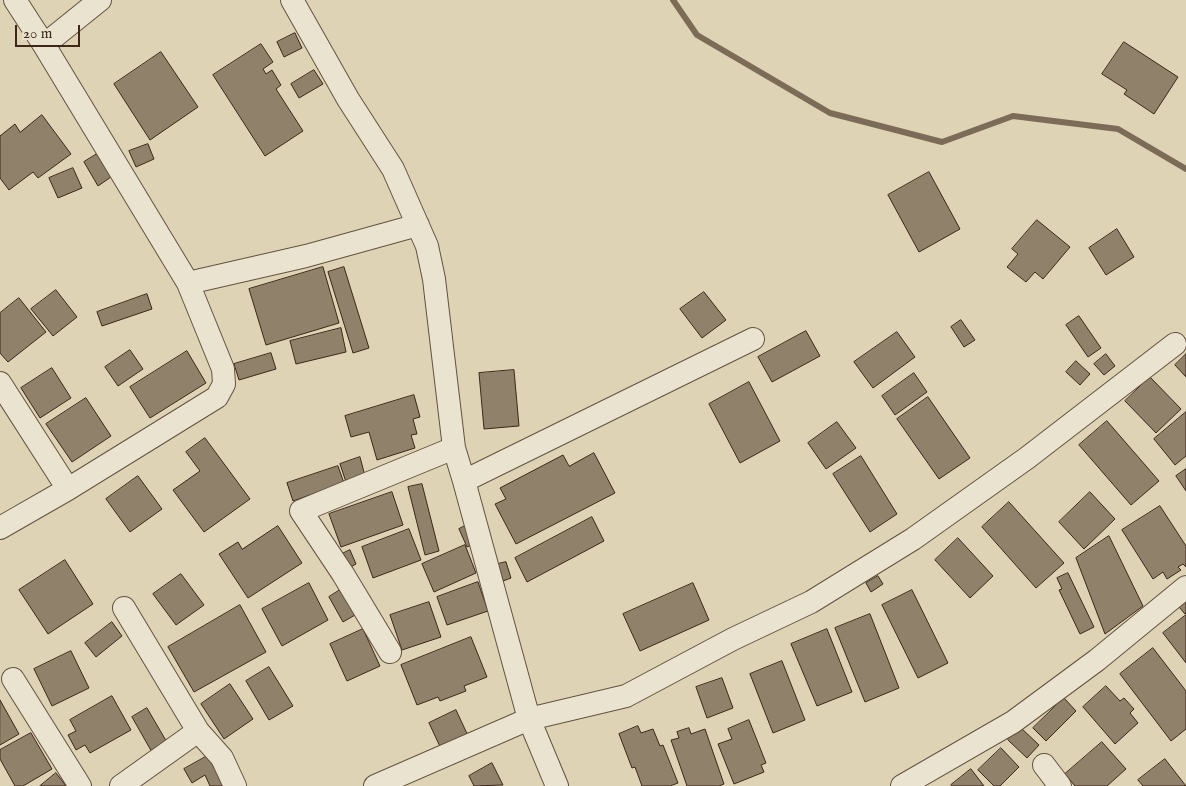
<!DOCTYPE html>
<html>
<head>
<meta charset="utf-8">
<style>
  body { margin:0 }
  #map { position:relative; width:1186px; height:786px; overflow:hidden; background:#ded4b5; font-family:"IM FELL English",serif }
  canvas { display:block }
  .scale { position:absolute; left:15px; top:25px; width:65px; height:22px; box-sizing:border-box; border:2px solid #3c2719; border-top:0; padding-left:6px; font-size:15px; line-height:18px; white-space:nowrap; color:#3c2719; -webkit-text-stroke:4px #eae3cf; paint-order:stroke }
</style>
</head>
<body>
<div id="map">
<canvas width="1186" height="786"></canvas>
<div class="scale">20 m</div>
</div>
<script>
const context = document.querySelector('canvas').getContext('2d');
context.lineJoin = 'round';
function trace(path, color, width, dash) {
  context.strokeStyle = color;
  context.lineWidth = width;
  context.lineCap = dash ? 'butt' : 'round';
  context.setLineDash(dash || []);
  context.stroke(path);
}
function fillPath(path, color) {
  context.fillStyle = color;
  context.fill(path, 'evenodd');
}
trace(new Path2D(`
  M673,0L697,35L830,113L942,142L1013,116L1118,129L1186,169`), '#7c6b57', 6);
const building = new Path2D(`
  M295,33L302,48L284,57L277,42Z
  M1124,42L1178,77L1154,114L1124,94L1127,90L1102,74Z
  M261,44L273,62L263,69L266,74L272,70L281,85L276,89L303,131L265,156L213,75Z
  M161,52L198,107L150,140L114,84Z
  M314,70L323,84L299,98L291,84Z
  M42,115L71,154L38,178L33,172L9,190L0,178V136L15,124L20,132Z
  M148,144L154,159L136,167L129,151Z
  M97,154L111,177L98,186L84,162Z
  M73,168L82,188L58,198L49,178Z
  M929,172L960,229L919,252L888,195Z
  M1037,220L1070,247L1043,279L1035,272L1026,282L1007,267L1018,254L1012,249Z
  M1117,229L1134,257L1106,275L1089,248Z
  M323,267L339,323L266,345L249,289Z
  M344,267L369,348L353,353L328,272Z
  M56,290L77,317L53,336L31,309Z
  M704,292L726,320L702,338L680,309Z
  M147,294L152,309L102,326L97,312Z
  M19,298L46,332L8,362L0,353V313Z
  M1079,316L1101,348L1088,357L1066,325Z
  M961,320L975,340L964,347L951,327Z
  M341,328L346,352L296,364L290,341Z
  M806,331L820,356L772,382L758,357Z
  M897,332L915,357L873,388L854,362Z
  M130,350L143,369L118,386L105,367Z
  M187,351L206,383L150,418L130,387Z
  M271,353L276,369L239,380L234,364Z
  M1106,354L1115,366L1104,375L1094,364Z
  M1186,354V377L1175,365Z
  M1076,361L1090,374L1080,385L1066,372Z
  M52,368L71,398L40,418L21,388Z
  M514,370L519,426L484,429L479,373Z
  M914,373L927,392L895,415L882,396Z
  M1150,377L1181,409L1156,433L1125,401Z
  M749,382L780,441L740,463L709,404Z
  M414,395L420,417L413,419L417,434L411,435L415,448L377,460L369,432L351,437L345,416Z
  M928,397L970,458L939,479L897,419Z
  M86,398L111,436L72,462L46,424Z
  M1186,412V456L1175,465L1154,439Z
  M1107,421L1159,481L1131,505L1079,445Z
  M837,422L856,448L826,469L808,443Z
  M205,438L250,499L204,532L173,490L200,471L186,452Z
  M594,453L615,493L516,544L495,504L506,499L500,488L563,455L569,466Z
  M861,456L897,514L870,532L833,474Z
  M360,457L365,476L346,482L340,464Z
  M338,466L344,483L293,501L287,483Z
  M1186,469V491L1176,476Z
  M138,476L162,509L130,532L106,499Z
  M422,484L439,551L425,555L408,487Z
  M392,492L403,525L341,547L329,514Z
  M1090,492L1115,519L1084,549L1059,522Z
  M1009,502L1064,563L1036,588L982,527Z
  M1160,506L1186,546V567L1183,564L1178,567L1181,570L1167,579L1163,572L1153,579L1122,530Z
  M592,517L604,541L527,582L515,558Z
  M469,524L477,543L467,547L459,529Z
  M278,526L302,563L248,598L219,554L238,542L242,549Z
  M409,529L421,560L373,578L362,547Z
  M1109,536L1143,606L1105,634L1076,558Z
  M958,538L993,576L970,598L935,560Z
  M465,545L476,573L434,592L422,564Z
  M350,550L356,564L349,568L342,554Z
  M65,560L93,604L48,634L19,590Z
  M506,562L511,578L503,581L498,564Z
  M1068,573L1094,627L1080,634L1059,590L1062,589L1057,578Z
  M181,574L204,605L176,625L153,594Z
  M878,576L883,584L871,592L866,583Z
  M478,582L488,611L447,625L437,597Z
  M309,583L328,620L282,646L262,609Z
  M693,583L709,620L640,651L623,614Z
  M340,590L355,615L343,622L329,597Z
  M912,590L948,663L918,678L882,605Z
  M429,602L441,637L402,650L390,615Z
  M1186,602V613L1185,614L1179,607Z
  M240,605L266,652L194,692L168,647Z
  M870,614L899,688L865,702L835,628Z
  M1186,615V663L1163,633Z
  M112,622L122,636L96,657L85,643Z
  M363,629L380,666L347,681L330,644Z
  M827,629L852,692L817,706L791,644Z
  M471,637L487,677L464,686L466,691L440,701L438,697L417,705L401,665Z
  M1153,648L1186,691V729L1171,741L1120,674Z
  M71,651L89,688L52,706L34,669Z
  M782,661L805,720L773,733L750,674Z
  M269,667L293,706L269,720L246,681Z
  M722,678L733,708L707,718L696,687Z
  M230,684L253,719L224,739L201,704Z
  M1106,686L1120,701L1124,698L1134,709L1130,713L1138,723L1115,744L1083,707Z
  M112,696L131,730L90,753L85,745L76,750L68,735L76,731L70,720Z
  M1064,698L1076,711L1046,741L1033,728Z
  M0,700L19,734L0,745Z
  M147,708L168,744L153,754L132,717Z
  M456,710L470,740L443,753L429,723Z
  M749,720L766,763L761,765L764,772L734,784L718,744L732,739L728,729Z
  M638,726L641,733L653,729L660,746L663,745L678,783L670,786H642L635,767L632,768L619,734Z
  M1020,727L1039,745L1027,758L1008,740Z
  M689,728L691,734L705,729L724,784L719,786H687L671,740L679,738L677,732Z
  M31,733L52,769L23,786H15L0,759V750Z
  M1102,742L1126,769L1107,786H1075L1065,774Z
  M1001,748L1019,767L1000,786H994L978,770Z
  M209,755L229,782L222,786H210L205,775L192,783L184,769Z
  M1165,759L1186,786H1143L1138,780Z
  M492,763L503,785L474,786L469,776Z
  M971,769L984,786H952L951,785Z
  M56,773L66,786H40Z`);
fillPath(building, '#90816a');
trace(building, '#3c2719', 1);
const minor = new Path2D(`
  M292,0L348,99L393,169L427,246L434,279L454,448L464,481L529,719L375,786
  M44,45L100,0
  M188,283L306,256L418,225
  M0,383L68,489
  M464,481L753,339
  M0,528L68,489L217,397L224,384L223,369L188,283L44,45L15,0
  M124,608L198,731
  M390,652L343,574L301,511L454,448
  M13,679L80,786
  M1044,765L1060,786
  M121,786L198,731L222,758L235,786
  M557,786L529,719L626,696L733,639L811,602L913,539L1027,458L1175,344
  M902,786L1013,722L1097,660L1186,587`);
trace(minor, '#645240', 24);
trace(minor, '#eae3cf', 22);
</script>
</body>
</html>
